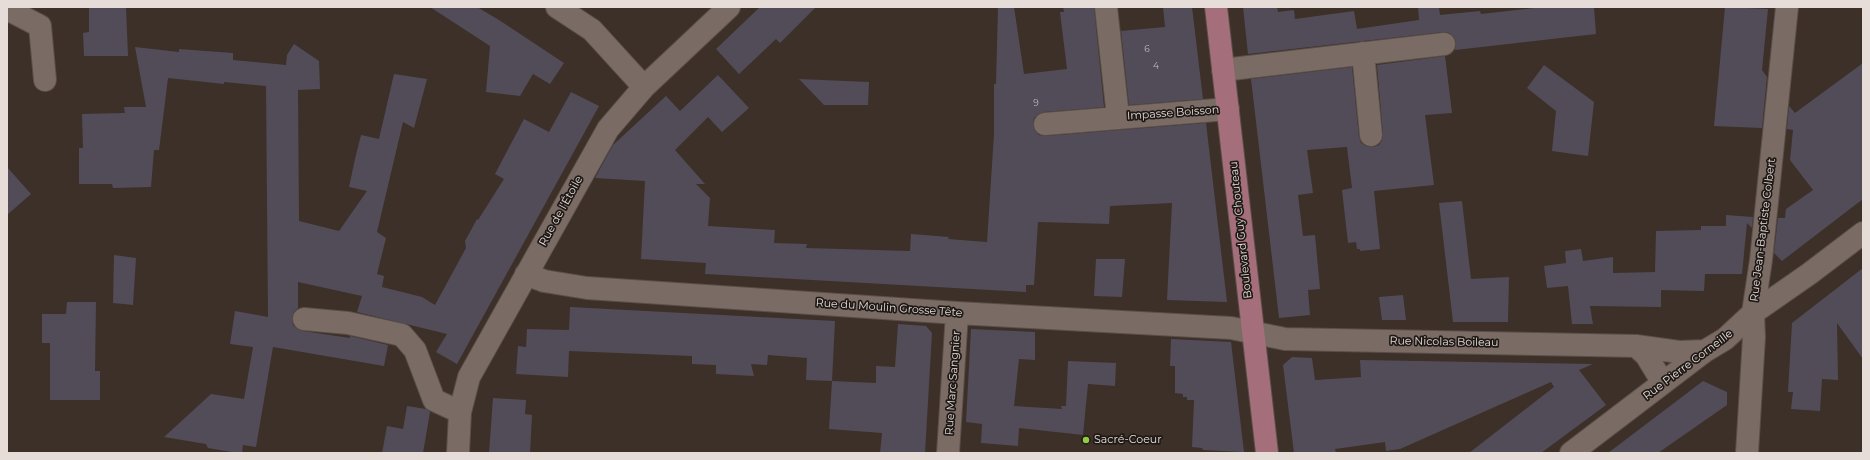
<!DOCTYPE html>
<html>
<head>
<meta charset="utf-8">
<style>
  body { margin:0 }
  #map { position:relative; width:1870px; height:460px; overflow:hidden; background:#3c3028; font-family:Montserrat,sans-serif }
  canvas { display:block }
  .frame { position:absolute; inset:0; border:8px solid #e6ddd9; pointer-events:none }
</style>
</head>
<body>
<div id="map">
<canvas width="1870" height="460"></canvas>
<div class="frame"></div>
</div>
<script>
const context = document.querySelector('canvas').getContext('2d');
context.lineJoin = 'round';
function fillPath(path, color) {
  context.fillStyle = color;
  context.fill(path, 'evenodd');
}
function trace(path, color, width, dash) {
  context.strokeStyle = color;
  context.lineWidth = width;
  context.lineCap = dash ? 'butt' : 'round';
  context.setLineDash(dash || []);
  context.stroke(path);
}
function write(font, color, halo, rows, align = 'center') {
  context.font = font + ' Montserrat,sans-serif';
  context.lineWidth = 3.5;
  context.setLineDash([]);
  context.textBaseline = 'middle';
  context.strokeStyle = halo;
  context.fillStyle = color;
  for (const [text, x, y, turn = 0] of rows) {
    context.save();
    context.translate(x, y);
    context.rotate((+turn || 0) * Math.PI / 180);
    context.textAlign = isNaN(turn) ? turn : align;
    if (halo) context.strokeText(text, 0, 0);
    context.fillText(text, 0, 0);
    context.restore();
  }
}
fillPath(new Path2D(`
  M89,7H126L128,56H84L83,33L89,32Z
  M430,7H477L499,20L564,63L550,84L533,74L520,96L486,92L490,46Z
  M760,7H816L780,43L776,39L739,74L716,49Z
  M998,7H1014L1024,74L1067,69L1060,12H1064L1063,7H1094L1104,107L1044,112L1038,114L1034,118L1033,125L1035,131L1039,135L1046,136L1206,123L1227,302L1167,300L1172,203L1110,206L1109,224L1038,222L1034,285H1026V292L705,274L706,263L641,259L645,181L595,178L613,145L666,96L680,111L718,75L749,108L722,132L708,117L675,150L705,184H696L710,198L708,226L775,230L774,243L807,244L806,248L910,251L911,234L949,237L948,239L987,242L994,134V84H996Z
  M1163,7H1192L1203,99L1129,105L1121,31L1165,27Z
  M1243,7H1277L1278,12L1294,10L1295,19L1354,11L1357,29L1419,20L1418,7H1439L1440,15L1480,11L1481,14L1543,7H1594L1596,34L1455,50L1456,43L1454,37L1449,33L1443,32L1248,54Z
  M1725,7L1768,9L1762,70L1767,77L1762,128L1714,126Z
  M294,44L319,61L320,89L298,90L299,221L339,231L367,191L349,187L355,159L361,135L379,139L394,74L427,79L414,128L403,122L377,232L386,238L377,274L384,276L382,287L422,297L435,305L466,248L465,241L477,219L478,220L504,179L495,174L524,119L549,132L571,92L599,106L457,364L436,352L447,334L357,312L362,296L298,282V308L294,312L292,318L293,325L297,329L303,331L350,338V336L388,345L384,366L273,347L256,447L243,445L242,453H238L208,448L206,444L164,437L211,394L244,399L253,347L230,344L235,311L268,317L266,86L224,82V84L168,78L159,150H154L151,187L113,188L112,184H79V148H83L82,114L125,113L124,107H146L135,47L179,52V49L233,53V60L286,65L287,55Z
  M1445,56L1452,113L1425,115L1434,185L1374,191L1380,249L1360,251V249H1357L1356,242L1348,243L1342,190L1352,188L1347,147L1307,150L1313,193L1298,195L1303,236L1315,235L1320,289L1308,290L1310,315L1279,318L1251,79L1352,67L1359,137L1361,143L1366,146L1373,147L1379,145L1382,140L1383,134L1377,65Z
  M1863,63V199L1782,261L1774,253L1778,218H1785L1786,209L1813,190L1790,160L1793,130L1787,129L1789,106L1795,113Z
  M1544,65L1594,102L1588,156L1552,151L1556,111L1527,88Z
  M799,79L869,82L868,105H824Z
  M7,167L31,194L7,215Z
  M1462,201L1471,279L1509,277L1508,322H1453L1439,203Z
  M1726,215L1753,217L1752,228L1747,223L1742,274H1705L1704,291L1661,290V307L1590,306L1593,324H1572L1568,286L1547,288L1544,266L1566,263L1565,251L1581,249L1583,261L1613,257V273L1655,272L1656,231L1701,230V226H1726Z
  M114,255L136,258L133,305L113,303Z
  M1096,259H1125L1122,297L1094,296Z
  M1863,268V359L1837,323L1838,380L1822,379L1820,411L1791,409L1793,392H1788L1792,323Z
  M1403,295L1406,320H1382L1379,297Z
  M67,302H96L95,371H100V400H50V343H42V314H66Z
  M570,307L835,321L832,381L806,380L807,358L768,355L767,365L751,364L754,376L716,374V365L692,364V356L569,351L568,377L516,374L518,346L526,347L527,329L569,330Z
  M898,324L926,326L932,333L925,453H880L882,433L829,429L832,381L876,383V366L895,367Z
  M971,329L1035,332V360L1019,359L1014,406L1062,409L1061,406H1066L1068,361L1116,363L1115,386L1088,384L1083,435L1019,428L1018,446L981,443L982,424L966,422Z
  M1171,339L1231,342L1244,452L1203,450L1202,448L1192,447L1194,400H1187V397H1183V394L1175,393V366H1170Z
  M1292,357L1312,358L1315,380L1361,377L1360,360L1593,364L1579,370L1606,405L1541,453H1469L1554,387L1551,382L1400,449L1386,451L1385,442L1335,449L1336,453H1294L1283,365Z
  M1703,381L1727,392V405L1658,453H1608Z
  M493,398L526,400L525,414L532,415L530,453H489Z
  M407,406L426,409L430,412L423,453H382L387,426L403,429Z`), '#524c59');
const minor = new Path2D(`
  M557,7L592,30L644,87
  M1106,7L1118,117
  M7,9L40,26L45,80
  M1363,53L1371,135
  M1223,70L1444,44
  M1045,124L1228,109
  M526,274L544,281L587,288L957,313L1231,328L1285,339L1636,346
  M304,319L348,323L402,335L415,350L434,400L460,412
  M1663,383L1646,355L1636,346L1679,352L1705,351
  M458,453L460,412L469,377L608,129L644,87L729,7
  M948,453L957,313
  M1571,453L1705,351L1725,339L1753,313L1809,274L1863,233
  M1747,453L1754,337L1753,313L1761,260L1787,7`);
const major = new Path2D(`
  M1216,7L1267,453`);
trace(minor, '#5a4e49', 24);
trace(major, '#5a4e49', 24);
trace(minor, '#7a6c64', 22);
trace(major, '#a46e7a', 22);
for (const [x, y, r, color] of [
  [1086,440,4,"#8fcd41"]
]) {
  const dot = new Path2D();
  dot.arc(x, y, r, 0, 2 * Math.PI);
  context.fillStyle = color;
  context.fill(dot);
  trace(dot, '#1f1916', 1.5);
}
write('9px', '#c1b9b9', null, [
  ["6",1147,49],
  ["4",1156,66],
  ["9",1036,103]
]);
write('11px', '#e6ddd9', '#1f1916', [
  ["Impasse Boisson",1173,113,-4],
  ["Rue de l’Étoile",561,211,-61],
  ["Boulevard Guy Chouteau",1241,230,-96],
  ["Rue Jean-Baptiste Colbert",1763,230,-83],
  ["Rue du Moulin Grosse Tête",889,308,4],
  ["Rue Nicolas Boileau",1444,342,1],
  ["Rue Pierre Corneille",1688,365,-37],
  ["Rue Marc Sangnier",953,383,-86]
]);
write('11px', '#e6ddd9', '#1f1916', [
  ["Sacré-Coeur",1094,440]
], 'left');
</script>
</body>
</html>
